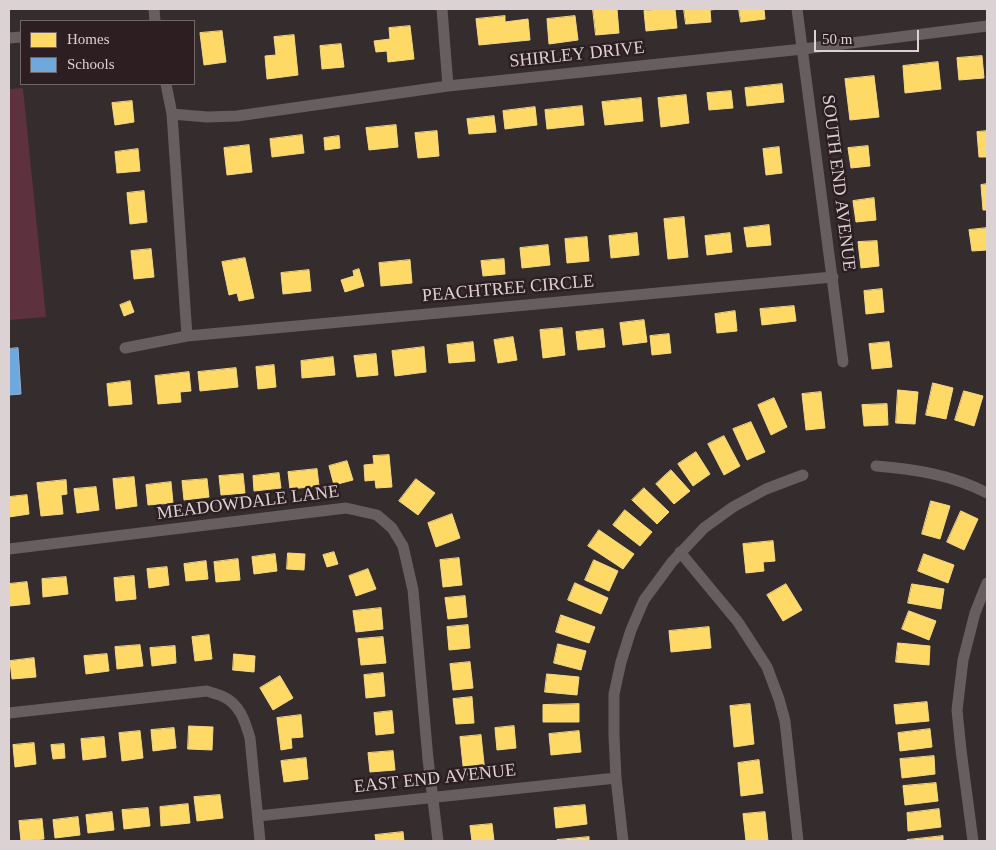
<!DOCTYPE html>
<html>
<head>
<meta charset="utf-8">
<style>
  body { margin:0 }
  #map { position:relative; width:996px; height:850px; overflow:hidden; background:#342c2d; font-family:Georgia,serif }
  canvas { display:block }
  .frame { position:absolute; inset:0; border:10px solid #dcd2d4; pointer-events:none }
  .legend { position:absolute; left:20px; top:20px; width:175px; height:65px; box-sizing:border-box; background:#2d1e22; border:1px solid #736669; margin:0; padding:6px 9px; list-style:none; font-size:15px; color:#dcd2d4 }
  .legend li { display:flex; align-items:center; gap:10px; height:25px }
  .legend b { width:25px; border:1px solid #736669 }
  .scale { position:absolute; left:814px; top:30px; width:105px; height:22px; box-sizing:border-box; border:2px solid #dcd2d4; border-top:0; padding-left:6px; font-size:15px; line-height:18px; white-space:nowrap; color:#dcd2d4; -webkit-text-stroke:4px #2d1e22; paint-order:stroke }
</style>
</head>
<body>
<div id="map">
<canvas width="996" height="850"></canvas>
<div class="frame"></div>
<ul class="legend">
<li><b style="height:14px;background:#ffd966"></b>Homes</li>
<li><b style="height:14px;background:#6fa8dc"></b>Schools</li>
</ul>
<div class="scale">50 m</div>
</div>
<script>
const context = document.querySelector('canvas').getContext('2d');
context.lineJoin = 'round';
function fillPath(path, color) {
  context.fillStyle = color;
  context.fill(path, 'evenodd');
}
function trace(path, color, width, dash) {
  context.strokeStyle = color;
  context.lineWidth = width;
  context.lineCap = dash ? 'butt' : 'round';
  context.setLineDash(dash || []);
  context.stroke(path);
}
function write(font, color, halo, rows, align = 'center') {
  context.font = font + ' Georgia,serif';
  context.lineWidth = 5;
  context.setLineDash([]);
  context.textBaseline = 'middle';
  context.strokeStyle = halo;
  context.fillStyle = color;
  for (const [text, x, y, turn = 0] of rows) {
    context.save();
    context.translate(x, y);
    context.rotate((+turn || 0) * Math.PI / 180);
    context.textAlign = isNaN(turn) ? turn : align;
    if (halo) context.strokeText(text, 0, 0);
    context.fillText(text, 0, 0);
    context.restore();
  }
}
fillPath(new Path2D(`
  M23,88L46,317L9,320V89Z`), '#5e313e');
const homes = new Path2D(`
  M593,9H617L619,33L596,35Z
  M661,9H675L677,28L646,31L644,11Z
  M684,9H720L710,10L711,22L686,24Z
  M739,9H764L765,19L741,22Z
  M505,16V22L528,19L530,40L479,45L476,19Z
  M575,16L578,40L549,44L547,19Z
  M410,26L414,59L388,62L387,51L376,52L374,41L390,39L389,28Z
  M222,31L226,62L204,65L200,33Z
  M294,35L298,75L267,79L265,56L276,55L274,37Z
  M341,44L344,67L322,69L320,46Z
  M982,56L984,78L959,80L957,58Z
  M938,62L941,89L905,93L903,66Z
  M874,76L879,117L850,120L845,79Z
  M782,84L784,102L747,106L745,88Z
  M731,91L733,108L709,110L707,93Z
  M686,95L689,123L661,127L658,98Z
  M641,98L643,121L605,125L602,102Z
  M132,101L134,122L115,125L112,103Z
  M582,106L584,125L547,129L545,110Z
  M535,107L537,125L505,129L503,111Z
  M494,116L496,132L469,134L467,119Z
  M396,125L398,147L369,150L366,128Z
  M437,131L439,156L418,158L415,133Z
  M987,131V157H979L977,132Z
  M302,135L304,153L272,157L270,139Z
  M339,136L340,148L325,150L324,138Z
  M249,145L252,172L227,175L224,148Z
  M868,146L870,166L851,168L848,148Z
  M779,147L782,173L766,175L763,149Z
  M138,149L140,171L117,173L115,152Z
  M987,184V210H983L981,185Z
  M144,191L147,222L130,224L127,193Z
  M874,198L876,220L856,222L853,201Z
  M684,217L688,257L668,259L664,219Z
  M769,225L771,245L747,247L744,228Z
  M987,228V250L972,251L969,230Z
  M637,233L639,255L611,258L609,236Z
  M730,233L732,252L707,255L705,236Z
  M587,237L589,261L567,263L565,239Z
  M877,241L879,266L861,268L858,242Z
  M548,245L550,265L522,268L520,248Z
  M151,249L154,277L134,279L131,251Z
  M245,258L254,298L239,301L237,293L229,295L222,262Z
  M504,259L505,274L483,276L481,261Z
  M410,260L412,283L381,286L379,263Z
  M359,269L364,286L345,292L341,280L354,276L353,271Z
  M309,270L311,291L283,294L281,273Z
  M882,289L884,312L866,314L864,291Z
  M130,301L134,312L124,316L120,305Z
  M794,306L796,321L762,325L760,309Z
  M735,311L737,331L717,333L715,314Z
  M644,320L647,342L623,345L620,323Z
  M562,328L565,355L543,358L540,330Z
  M603,329L605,347L578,350L576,332Z
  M669,334L671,353L652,355L650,336Z
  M513,337L517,360L498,363L494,340Z
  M473,342L475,361L449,363L447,345Z
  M889,342L892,367L872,369L869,344Z
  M424,347L426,372L395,376L392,351Z
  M376,354L378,375L357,377L354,356Z
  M333,357L335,375L302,378L301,361Z
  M274,365L276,387L258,389L256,367Z
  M236,368L238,387L200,391L198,372Z
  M189,372L191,391L180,392L181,402L158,404L155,376Z
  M130,381L132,404L109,406L107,384Z
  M933,383L953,388L946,419L926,415Z
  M898,390L918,392L915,424L896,423Z
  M964,391L983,396L974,426L955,420Z
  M821,392L825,428L806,430L802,394Z
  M774,398L787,427L771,435L758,405Z
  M887,404L888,425L864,426L862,405Z
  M751,422L765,452L747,460L733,429Z
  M724,436L740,466L724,475L708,444Z
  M696,452L710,474L693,486L678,464Z
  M389,455L392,487L376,488L375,480L365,481L364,465L374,464L373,456Z
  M347,461L353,480L334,485L329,466Z
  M317,469L319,486L290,489L288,472Z
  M671,470L690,491L674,504L656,484Z
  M279,473L281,488L254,491L253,476Z
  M243,474L245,493L221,495L219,476Z
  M134,477L137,506L116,509L113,479Z
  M207,479L209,497L184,500L182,481Z
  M416,479L435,493L418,515L399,501Z
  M66,480L67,494L61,495L63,514L41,516L37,483Z
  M171,482L173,503L148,505L146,485Z
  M96,487L99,510L77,513L74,489Z
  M644,488L669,512L657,524L632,500Z
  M27,495L29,514L9,517V497Z
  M931,501L950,506L940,539L922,534Z
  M625,510L652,532L640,546L613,525Z
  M961,511L978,519L964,550L947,542Z
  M452,514L460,538L436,547L428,523Z
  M599,530L634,554L623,569L588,546Z
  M773,541L775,561L763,562L764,571L746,573L743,544Z
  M334,552L338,564L327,567L323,555Z
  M288,553L305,554L304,570L287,569Z
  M275,554L277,571L254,574L252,557Z
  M924,554L954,565L948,583L918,571Z
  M459,558L462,585L443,587L440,560Z
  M238,559L240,580L216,582L214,562Z
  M594,560L618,571L609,591L585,580Z
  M206,561L208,579L186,581L184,564Z
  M167,567L169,585L149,588L147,569Z
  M368,569L376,589L356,596L349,576Z
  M134,576L136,599L116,601L114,578Z
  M66,577L68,594L43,597L42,579Z
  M27,582L30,604L10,606L9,584Z
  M575,583L608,598L601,614L568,600Z
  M786,584L802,610L783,621L767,595Z
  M912,584L944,589L941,609L908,603Z
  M465,596L467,617L448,619L445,598Z
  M381,608L383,629L356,632L353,611Z
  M909,611L936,621L929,640L902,629Z
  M561,615L595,627L589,643L556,632Z
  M468,625L470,648L449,650L447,627Z
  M709,627L711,648L671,652L669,631Z
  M209,635L212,659L195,661L192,637Z
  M383,637L386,663L361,665L358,639Z
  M898,643L930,646L929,665L896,662Z
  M558,644L586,651L581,670L554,663Z
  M140,645L143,666L117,669L115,647Z
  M175,646L176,663L152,666L150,648Z
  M107,654L109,671L86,674L84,656Z
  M234,654L255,656L254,672L233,670Z
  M34,658L36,677L12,679L10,661Z
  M470,662L473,688L453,690L450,664Z
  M383,673L385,696L366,698L364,675Z
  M547,674L579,677L577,695L545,692Z
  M280,676L293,698L273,710L260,688Z
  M472,697L474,723L456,724L453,699Z
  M927,702L929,721L896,724L894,705Z
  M579,704V722H543V705Z
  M750,704L754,744L734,747L730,706Z
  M392,711L394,733L376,735L374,713Z
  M301,715L303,737L291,738L292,748L281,750L277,718Z
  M189,726L213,727L212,750L188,749Z
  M514,726L516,748L497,750L495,728Z
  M174,728L176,748L153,751L151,730Z
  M930,729L932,747L900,751L898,733Z
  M140,731L143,758L122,761L119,733Z
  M579,731L581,752L551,755L549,734Z
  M481,735L485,773L464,775L460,737Z
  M104,737L106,757L83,760L81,739Z
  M34,743L36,764L15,767L13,745Z
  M64,744L65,758L53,759L51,745Z
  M393,751L395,770L370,772L368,753Z
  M934,756L935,774L902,778L900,759Z
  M306,758L308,779L284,782L281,761Z
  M759,760L763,793L741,796L738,763Z
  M936,783L938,801L905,805L903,786Z
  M220,795L223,818L197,821L194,797Z
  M188,804L190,823L161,826L160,807Z
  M585,805L587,824L556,828L554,808Z
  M148,808L150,826L124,829L122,810Z
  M939,809L941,827L908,831L907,813Z
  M112,812L114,830L88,833L86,815Z
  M765,812L768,841H746L743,814Z
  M78,817L80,835L55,838L53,820Z
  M42,819L44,839L21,841L19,821Z
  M492,824L494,841H472L470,826Z
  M403,832L404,841H376L375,835Z
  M943,836V841H907V840Z
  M589,837V841H557V840Z`);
fillPath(homes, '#ffd966');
trace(homes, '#f4d787', 1);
const schools = new Path2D(`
  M18,348L21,394L9,395V349Z`);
fillPath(schools, '#6fa8dc');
trace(schools, '#90b5da', 1);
trace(new Path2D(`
  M154,9L155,21
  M442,9L448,86
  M797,9L843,362
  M9,38L21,37
  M166,84L172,114L187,336L833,277
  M172,114L207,117L237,116L448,86L803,49L987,26
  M125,348L187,336
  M876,466C914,469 953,475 987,493
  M9,549L346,508L377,515L392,528L403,546L413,590L428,759L438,841
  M680,552L738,622L767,667L779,699L785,721L798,841
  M9,713L207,691C212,693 217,694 222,696C240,704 245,721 250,738L260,841
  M258,816L616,778
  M623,841L616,778L614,736V694L621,662L631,630L644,600L672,562L704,528L733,507L766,489L803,475
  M973,841L961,750L957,710L963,660L975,613L987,583`), '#685e60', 11);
write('18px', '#dcd2d4', '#2d1e22', [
  ["SHIRLEY DRIVE",577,55,-6],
  ["SOUTH END AVENUE",838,183,83],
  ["PEACHTREE CIRCLE",508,289,-5],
  ["MEADOWDALE LANE",248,503,-7],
  ["EAST END AVENUE",435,779,-6]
]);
</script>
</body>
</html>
